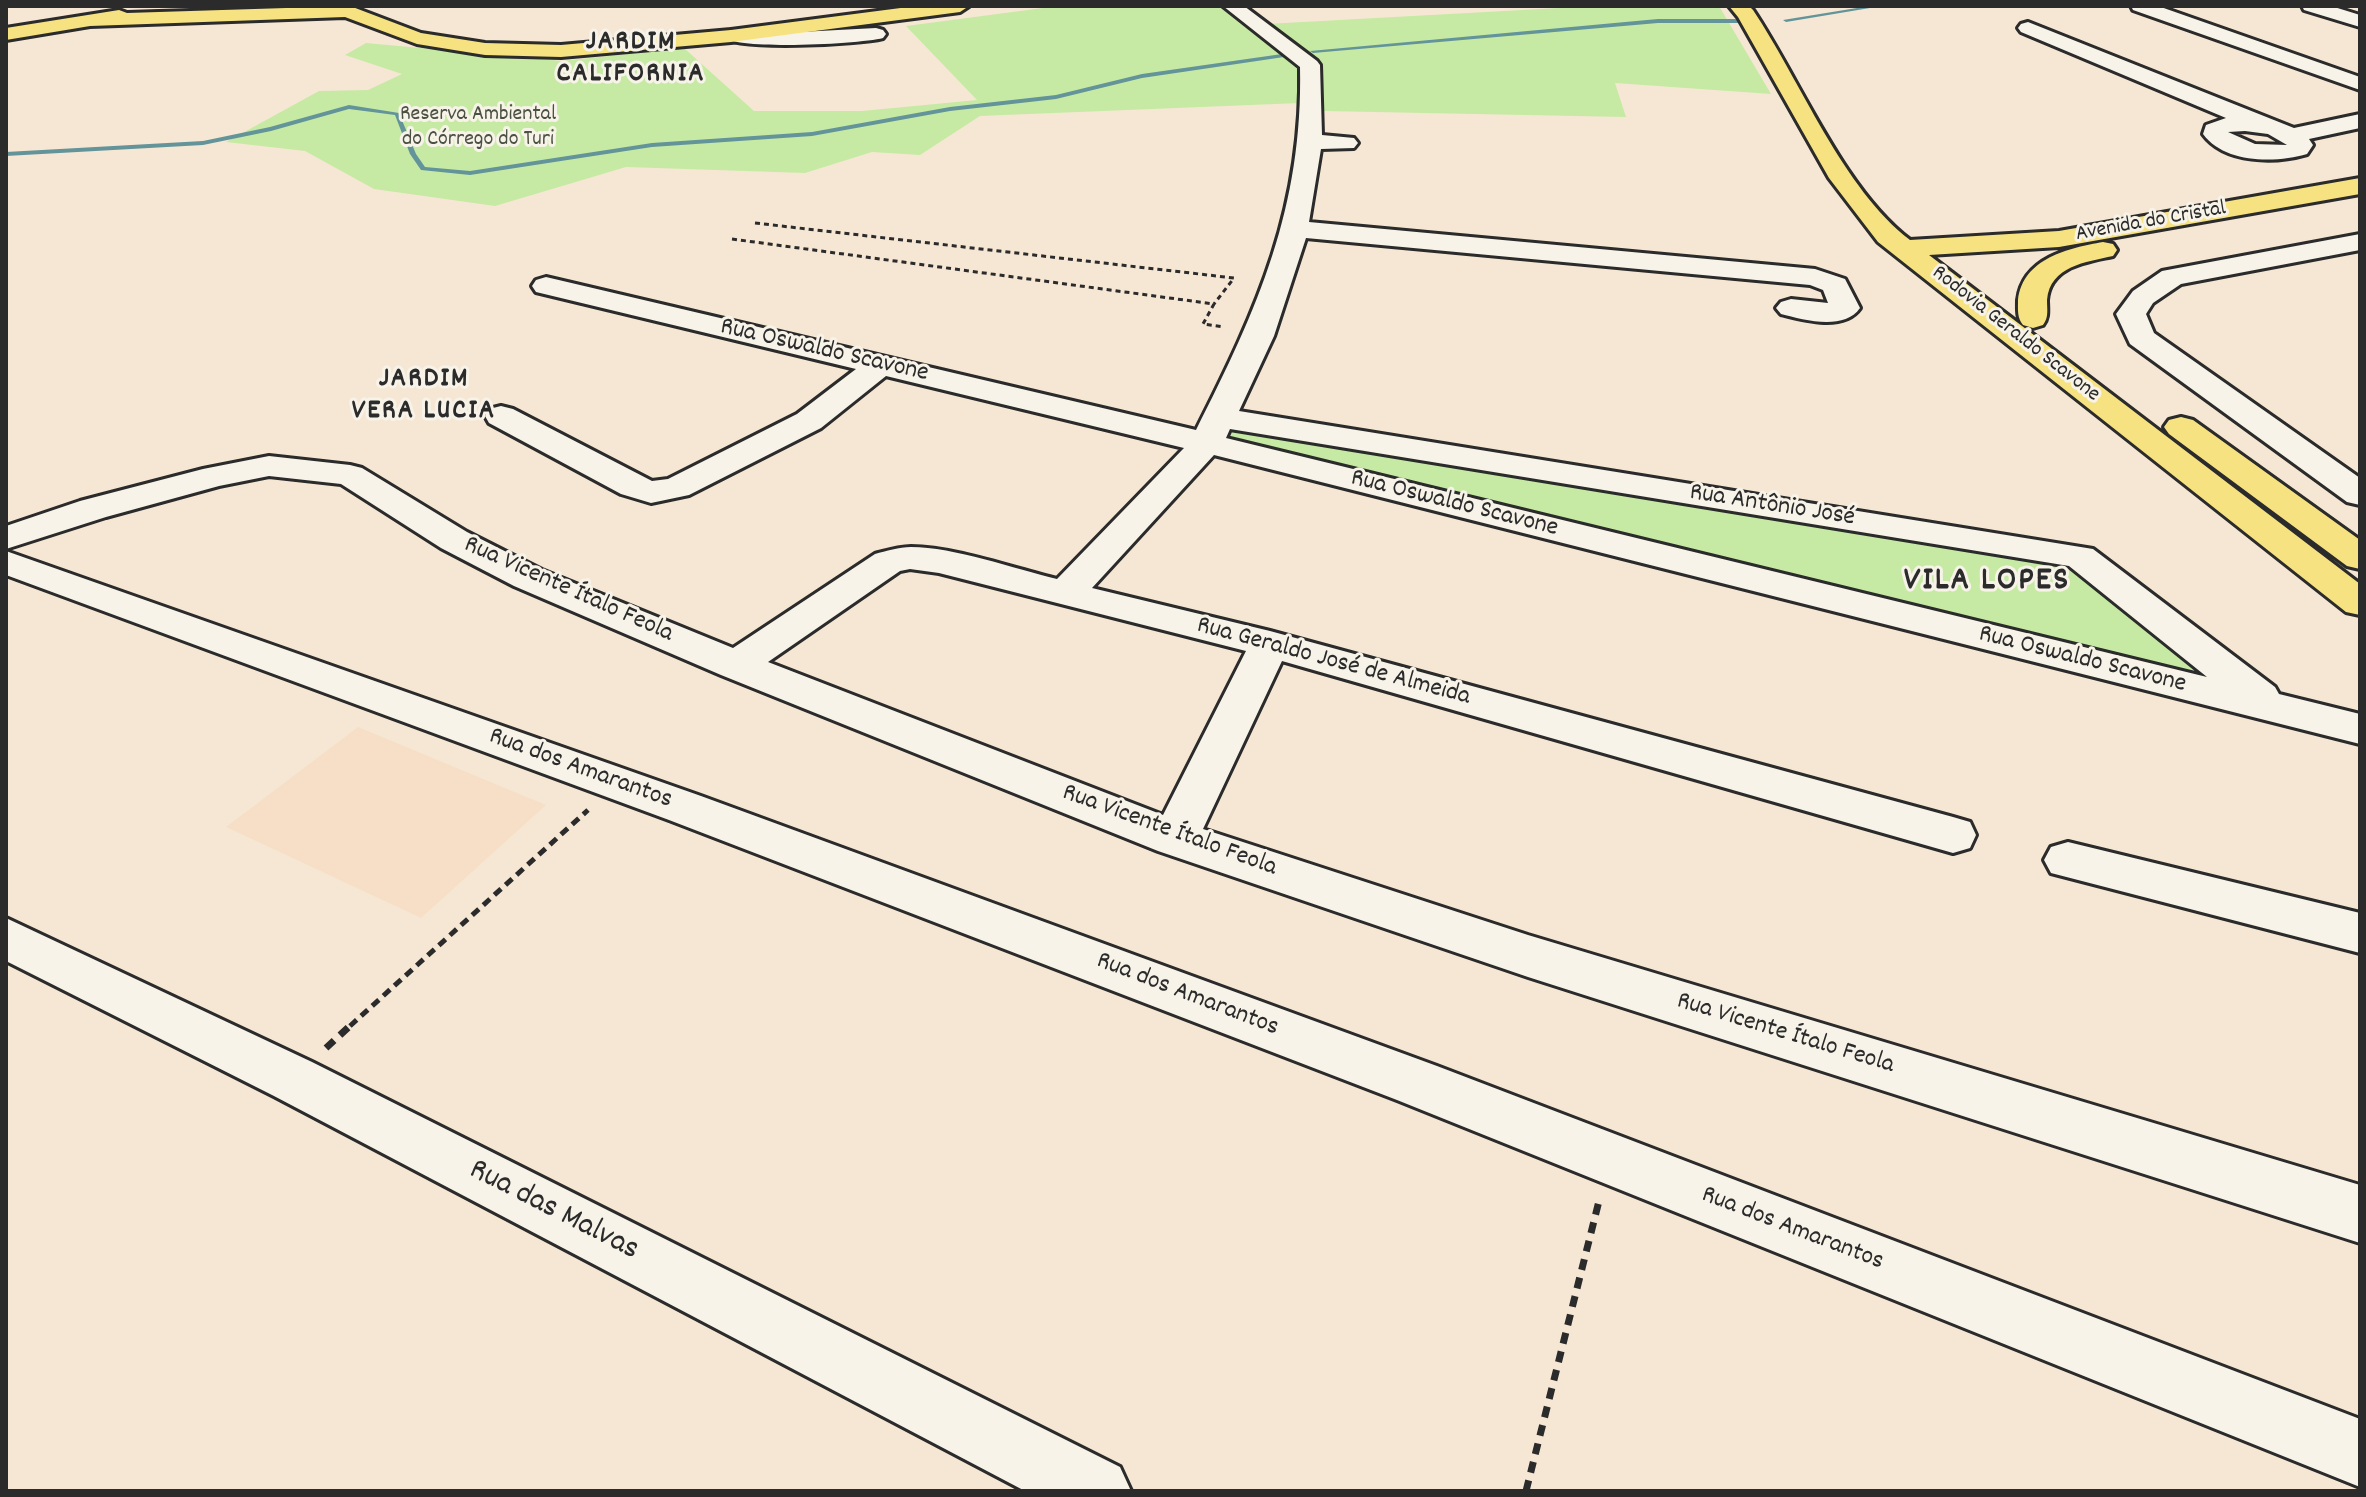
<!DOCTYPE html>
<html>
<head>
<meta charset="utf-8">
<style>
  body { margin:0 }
  #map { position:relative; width:2366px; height:1497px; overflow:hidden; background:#f6e7d4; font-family:Dekko,sans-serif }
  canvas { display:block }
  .frame { position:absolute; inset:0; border:8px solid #2b2b2b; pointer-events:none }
</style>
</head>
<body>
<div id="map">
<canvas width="2366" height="1497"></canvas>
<div class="frame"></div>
</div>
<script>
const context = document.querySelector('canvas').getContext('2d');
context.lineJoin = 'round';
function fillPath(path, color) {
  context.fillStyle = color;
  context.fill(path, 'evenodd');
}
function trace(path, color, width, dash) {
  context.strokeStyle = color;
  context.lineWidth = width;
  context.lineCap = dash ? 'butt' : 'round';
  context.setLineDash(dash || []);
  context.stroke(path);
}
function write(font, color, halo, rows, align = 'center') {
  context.font = font + ' Dekko,sans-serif';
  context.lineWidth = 6;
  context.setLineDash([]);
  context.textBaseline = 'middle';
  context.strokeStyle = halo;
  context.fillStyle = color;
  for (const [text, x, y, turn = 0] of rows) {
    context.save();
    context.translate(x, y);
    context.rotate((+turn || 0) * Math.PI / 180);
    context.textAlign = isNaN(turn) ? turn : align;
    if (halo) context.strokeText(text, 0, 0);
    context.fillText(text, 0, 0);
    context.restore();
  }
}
fillPath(new Path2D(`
  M358,727L546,805L421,918L226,827Z`), '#f6dfc6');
fillPath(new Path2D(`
  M1058,6H1221L1248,25L1595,6H1719L1771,94L1615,83L1626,117L1324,111L1300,103L980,116L920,155L872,152L805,173L626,167L495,206L374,189L305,151L226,142L319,91L368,90L402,74L345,55L366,43L562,61L684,48L754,111H862L977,100L906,26Z
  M1221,418L2080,557L2275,709L1207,443Z`), '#c6eaa4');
fillPath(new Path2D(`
  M1869,6H1882L1786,22L1783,20Z
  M1658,19H1739L1742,21L1739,23H1658L1313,53L1310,51Z
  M1282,54L1284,57L1142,78L1056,99L950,111L812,136L652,147L470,175L421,170L410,154L395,115L349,109L271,131L203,145L6,156V152L203,141L270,127L349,105L399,113L416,154L425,167L470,171L652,143L812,132L950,107L1056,95L1142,74Z`), '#63949a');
const minor = new Path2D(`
  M1223,6H1244L1317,61L1320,65L1322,135L1354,138L1358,143L1354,148L1321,149L1309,222L1815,269L1845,279L1860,308C1844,331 1804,320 1781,314L1776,308L1781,302L1791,299L1828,303L1823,290L1810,285L1306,238L1274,336L1239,411L2093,549L2275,687L2279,694L2360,714V744L1214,455L1092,588L1270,631L1953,817L1970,822L1976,835L1970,848L1953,853L1282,661L1203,829L1528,935L2360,1185V1243L1528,977L1158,851L721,675L514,586L441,548L341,484L269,476L219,486L106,517L6,549V526L80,501L203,469L269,456L350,465L362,468L467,532L542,570L733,648L875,554C886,551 899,547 911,547C954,547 1015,569 1057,579L1184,448L886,376L821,428L689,495L651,503L621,494L489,423L485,416L489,409L501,406L513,409L652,481L668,479L797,414L856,369L536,292L532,286L536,280L546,277L1196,430C1258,308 1303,207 1300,67ZM1230,429L2069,566L2207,677L1226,438ZM910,569L939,573L1246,651L1163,815L768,662L900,571Z
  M2131,6H2158L2360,77V90L2133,10Z
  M2302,6H2331L2360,15V27L2304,10Z
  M2028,22L2294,128L2360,114V128L2309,139L2313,145L2307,154C2276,163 2225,164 2203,134L2206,125L2226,118L2021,32L2018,28L2021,24ZM2245,131L2268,134L2287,145L2255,144L2228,132Z
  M876,28L883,30L886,34L883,38C860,44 735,51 721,36L731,30L762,34Z
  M2360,234V250L2181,284L2153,303L2146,314L2154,333L2360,478V505L2347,502L2130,344L2116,314L2133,291L2162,271Z
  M6,551L701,796L1437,1066L2360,1419V1487L1397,1100L669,820L6,575Z
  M2068,842L2360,913V953L2051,873L2044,860L2051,847Z
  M6,918L312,1062L1120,1467L1131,1491H1025L274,1096L6,961Z`);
const major = new Path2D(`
  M350,6L421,33L485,43L561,45L731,30L916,6H969L960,12L731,42L561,57L485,55L417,44L345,17L90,26L6,40V28L119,10L127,13Z
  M1729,6H1749L1753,10C1800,80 1843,189 1910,240L2059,231L2360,178V194L2059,247L1929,255L2360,584V615L2346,612L1878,242L1829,178L1738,17Z
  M2103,242L2113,244L2117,250L2113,256C2086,262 2050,266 2047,300C2047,310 2049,317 2043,325L2033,328L2023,325C2017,318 2018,310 2018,300C2023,258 2069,248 2103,242Z
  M2181,417L2193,420L2360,540V569L2347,566L2169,434L2164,427L2169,420Z`);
trace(minor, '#2b2b2b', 6);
trace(major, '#2b2b2b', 6);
trace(new Path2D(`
  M755,223L1234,278L1214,304
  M732,239L1214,304L1203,324L1224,327`), '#2b2b2b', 3, [5, 4]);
trace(new Path2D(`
  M350,1026L588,810`), '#2b2b2b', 5, [9, 6]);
trace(new Path2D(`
  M326,1048L352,1024
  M1526,1491L1599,1201`), '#2b2b2b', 7, [11, 8]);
fillPath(minor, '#f7f3e8');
fillPath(major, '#f7e281');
write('22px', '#4a5143', '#f7f3e8', [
  ["Reserva Ambiental",478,116],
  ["do Córrego do Turi",478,141]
]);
write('22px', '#2b2b2b', '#f7f3e8', [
  ["Avenida do Cristal",2151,223,-10],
  ["Rodovia Geraldo Scavone",2015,335,38]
]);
write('26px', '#2b2b2b', '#f7f3e8', [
  ["Rua Oswaldo Scavone",824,352,13],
  ["Rua Oswaldo Scavone",1454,505,14],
  ["Rua Antônio José",1772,507,9],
  ["Rua Vicente Ítalo Feola",568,591,24],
  ["Rua Oswaldo Scavone",2082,661,14],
  ["Rua Geraldo José de Almeida",1333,663,15],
  ["Rua dos Amarantos",580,770,20],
  ["Rua Vicente Ítalo Feola",1169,832,20],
  ["Rua dos Amarantos",1187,996,21],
  ["Rua Vicente Ítalo Feola",1785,1035,17],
  ["Rua dos Amarantos",1792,1230,21]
]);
context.letterSpacing = '2px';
write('bold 28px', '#2b2b2b', '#f7f3e8', [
  ["JARDIM",631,44],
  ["CALIFORNIA",631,76],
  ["JARDIM",424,381],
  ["VERA LUCIA",424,413]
]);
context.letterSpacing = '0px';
write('32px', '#2b2b2b', '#f7f3e8', [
  ["Rua das Malvas",553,1212,27]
]);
context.letterSpacing = '2px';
write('bold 34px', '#2b2b2b', '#f7f3e8', [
  ["VILA LOPES",1987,583]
]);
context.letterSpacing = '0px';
</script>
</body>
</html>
